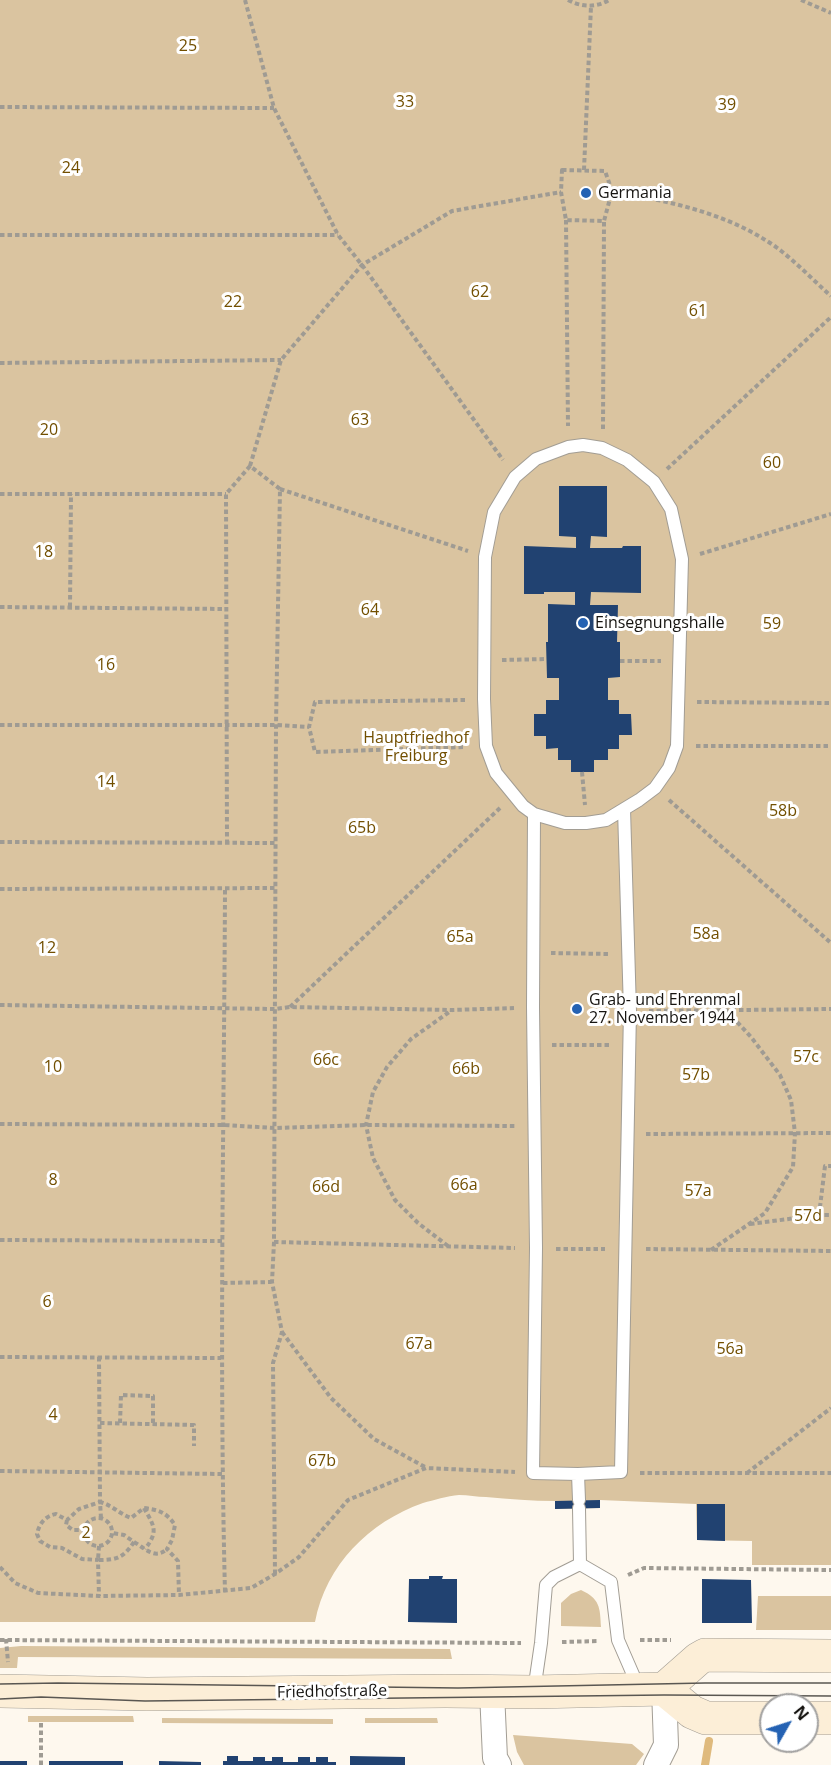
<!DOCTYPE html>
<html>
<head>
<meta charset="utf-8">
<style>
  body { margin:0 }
  #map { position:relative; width:831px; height:1765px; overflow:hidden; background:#fef8ee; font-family:"Open Sans",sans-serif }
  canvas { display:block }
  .north { position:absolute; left:759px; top:1693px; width:60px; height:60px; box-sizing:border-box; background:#fff; border:2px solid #a2a1a0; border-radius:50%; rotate:51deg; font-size:16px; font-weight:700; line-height:24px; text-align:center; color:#161411 }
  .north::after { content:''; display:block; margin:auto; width:21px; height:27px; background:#2462b3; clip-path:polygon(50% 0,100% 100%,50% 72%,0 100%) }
</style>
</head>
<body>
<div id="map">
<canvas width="831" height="1765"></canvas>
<div class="north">N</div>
</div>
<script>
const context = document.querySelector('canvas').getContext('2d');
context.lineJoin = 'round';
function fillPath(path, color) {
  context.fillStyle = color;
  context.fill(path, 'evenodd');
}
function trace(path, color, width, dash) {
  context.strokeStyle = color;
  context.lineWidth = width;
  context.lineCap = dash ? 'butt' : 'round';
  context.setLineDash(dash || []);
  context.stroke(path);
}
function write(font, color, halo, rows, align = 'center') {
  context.font = font + ' "Open Sans",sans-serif';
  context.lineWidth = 6;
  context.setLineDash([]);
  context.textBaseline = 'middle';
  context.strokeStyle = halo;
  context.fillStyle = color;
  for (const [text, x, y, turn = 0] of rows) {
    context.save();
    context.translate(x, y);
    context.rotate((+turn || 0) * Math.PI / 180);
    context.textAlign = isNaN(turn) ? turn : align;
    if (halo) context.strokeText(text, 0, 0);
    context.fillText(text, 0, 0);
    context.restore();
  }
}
fillPath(new Path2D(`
  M0,0H831V1565H752V1541L697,1540L696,1504L600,1500V1508L555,1509V1501C532,1501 509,1499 486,1497C477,1497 468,1495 459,1495C447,1496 434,1500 423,1503C369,1522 326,1565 315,1622H0Z
  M581,1590C600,1599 600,1607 601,1627L561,1626V1603L571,1594Z
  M758,1596H831V1630H756Z
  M21,1646L450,1649L452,1659L18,1657L17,1668H0V1648Z
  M28,1716H133L134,1722H28Z
  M162,1718L333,1719V1724L162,1723Z
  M365,1718H437L438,1723H365Z
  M513,1735L632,1744L644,1754L636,1765H524L517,1752Z`), '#dac4a0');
trace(new Path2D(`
  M705,1765L709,1741`), '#dfba7d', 8);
fillPath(new Path2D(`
  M559,486H607V537L591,536L590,548H622L623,546H641V593L591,592L590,605H618L617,642H620V677L608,678V700H619V714H631L632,735H619V749H608V760H594V772H571V760H558V748L546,749V736H534V714H546V700H559V678H547L546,642H548V604L575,605V592H544V594H524V546L576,548V537L559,536Z
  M600,1500V1508L555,1509V1501Z
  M697,1504H725V1541L697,1540Z
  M429,1576H443L442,1579H457V1623L408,1622L409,1579H429Z
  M702,1579L751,1580L752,1623H702Z
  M227,1756H238V1761H253V1757H265V1761H272V1757H283V1762H298V1757H310V1762H316V1757H328V1762H336V1765H223V1761H227Z
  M350,1756L405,1757V1765H350Z
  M0,1761H27V1765H0Z
  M49,1761H123V1765H49Z
  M159,1761L201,1762V1765H159Z`), '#214271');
const lane = new Path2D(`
  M583,445L602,448L627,460L654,482L671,509L682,559L677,746L669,768L655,788L639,800L606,820L586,823H565L534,814L523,806L496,773L486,746L484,699L485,557L494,512L515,477L536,459L568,447Z
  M534,814L533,1007L536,1248L533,1473L578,1474L621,1472L630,1011L624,809
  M578,1474L579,1500
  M579,1508L580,1564
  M534,1691L541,1643L546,1585L554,1577L580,1564L611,1582L618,1640L638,1686`);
const street = new Path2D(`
  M492,1692L495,1758L499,1765
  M656,1765L666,1745L664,1689`);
const secondary = new Path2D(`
  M664,1689L698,1659L705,1655L831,1656
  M0,1691L147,1694L445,1691L534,1692L664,1689L692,1712L706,1718H771
  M807,1718H831`);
trace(lane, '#a29d94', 14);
trace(street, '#a29d94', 26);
trace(secondary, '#a29d94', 34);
trace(new Path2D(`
  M245,0L274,108L338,235L362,265L503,460
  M568,0C581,7 596,8 609,0
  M801,0L831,13
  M0,107L274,108
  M562,170L605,171L612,191L604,221L566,220L561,192Z
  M584,170L591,6
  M612,191C670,202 726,212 776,247C795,261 813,280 831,296
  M566,220L568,426
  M0,235H338
  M0,363L281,360
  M603,429L604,221
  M250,466L281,360L362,265L452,211L561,192
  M667,469L831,317
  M280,489L468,551
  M0,494H226
  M700,554L831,514
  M0,607L226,609
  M70,607L71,494
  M502,660L546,659
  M620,661H661
  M465,700L315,702L309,727L315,752L466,747
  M697,702L831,703
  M0,725H276L309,727
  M696,746H831
  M582,772L585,805
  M669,800L831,943
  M0,842L275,843
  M227,844L226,494L250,466L280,489L276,725L274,1242L272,1282L282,1332L273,1363L275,1574
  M0,889L275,888
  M551,953L610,954
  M0,1005L275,1009L290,1007L453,1010L514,1008
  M290,1007L500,808
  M649,1011L831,1009
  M552,1045H611
  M0,1124L224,1125L274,1128L366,1125L515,1126
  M646,1134L831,1133
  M819,1215L825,1166H831
  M750,1224L819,1215H831
  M0,1240L223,1241
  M274,1242L515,1248
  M448,1246L418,1223L395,1200L373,1158L366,1125L373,1092L387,1067L411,1039L452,1010
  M556,1249H605
  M646,1249L831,1251
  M711,1250L765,1213L793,1167L795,1133L791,1100L780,1075L751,1037L726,1010
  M223,1283L272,1282
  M282,1332L331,1398L374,1439L425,1467
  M0,1357L221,1358
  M99,1357L100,1502L79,1509L67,1520L56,1514C45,1516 39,1524 37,1534L40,1541L50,1547L62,1548L82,1559L98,1560L99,1596
  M100,1423L194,1425V1446
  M120,1423L121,1395L153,1396V1424
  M0,1471L222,1474
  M640,1473H831
  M747,1473L831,1408
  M144,1508C154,1526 159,1531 145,1549
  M101,1518L100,1502C112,1505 118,1513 131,1518L144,1508C159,1510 166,1512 175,1525L172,1540L167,1549L178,1561L179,1595
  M84 1532a14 14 0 1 1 28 0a14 14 0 1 1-28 0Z
  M67,1520L66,1525L73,1530H84
  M134,1542C146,1549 155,1560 167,1549
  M99,1546L98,1560C117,1560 123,1558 134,1542L124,1535L112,1533
  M0,1567L15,1583L38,1593L99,1596L179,1595L251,1588L275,1574L299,1557L348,1500L426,1468L515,1472
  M628,1575L644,1568L831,1570
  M225,1592C219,1358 224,1123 225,889
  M6,1639L8,1662
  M0,1640L521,1643
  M640,1640H671
  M562,1642L599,1641
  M41,1765V1722`), '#9f9b93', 4, [4.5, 3]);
trace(lane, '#fff', 12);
trace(street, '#fff', 24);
trace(secondary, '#fceed7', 33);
trace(new Path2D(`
  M0,1684L58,1683L458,1688L705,1683H831
  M0,1699L41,1697L145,1701L664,1695L831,1696`), '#5a5752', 1.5);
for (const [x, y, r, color] of [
  [586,193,6,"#2462b3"],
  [583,623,6,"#2462b3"],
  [577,1009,6,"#2462b3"]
]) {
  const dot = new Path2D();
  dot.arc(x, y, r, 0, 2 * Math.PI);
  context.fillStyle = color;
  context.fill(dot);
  trace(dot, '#fff', 2);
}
write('16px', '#724f00', '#fff', [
  ["25",188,46],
  ["33",405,102],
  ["39",727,105],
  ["24",71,168],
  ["62",480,292],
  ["22",233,302],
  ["61",698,311],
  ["63",360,420],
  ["20",49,430],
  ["60",772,463],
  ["18",44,552],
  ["64",370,610],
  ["59",772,624],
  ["16",106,665],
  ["Hauptfriedhof",416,738],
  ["Freiburg",416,756],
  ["14",106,782],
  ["58b",783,811],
  ["65b",362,828],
  ["58a",706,934],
  ["65a",460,937],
  ["12",47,948],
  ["57c",806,1057],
  ["66c",326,1060],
  ["10",53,1067],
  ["66b",466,1069],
  ["57b",696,1075],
  ["8",53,1180],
  ["66a",464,1185],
  ["66d",326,1187],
  ["57a",698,1191],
  ["57d",808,1216],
  ["6",47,1302],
  ["67a",419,1344],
  ["56a",730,1349],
  ["4",53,1415],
  ["67b",322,1461],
  ["2",86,1533]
]);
write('16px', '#161411', '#fff', [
  ["Germania",598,193],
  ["Einsegnungshalle",595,623],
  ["Grab- und Ehrenmal",589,1000],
  ["27. November 1944",589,1018]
], 'left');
write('16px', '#161411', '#fff', [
  ["Friedhofstraße",332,1692,-1]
]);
</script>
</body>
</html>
